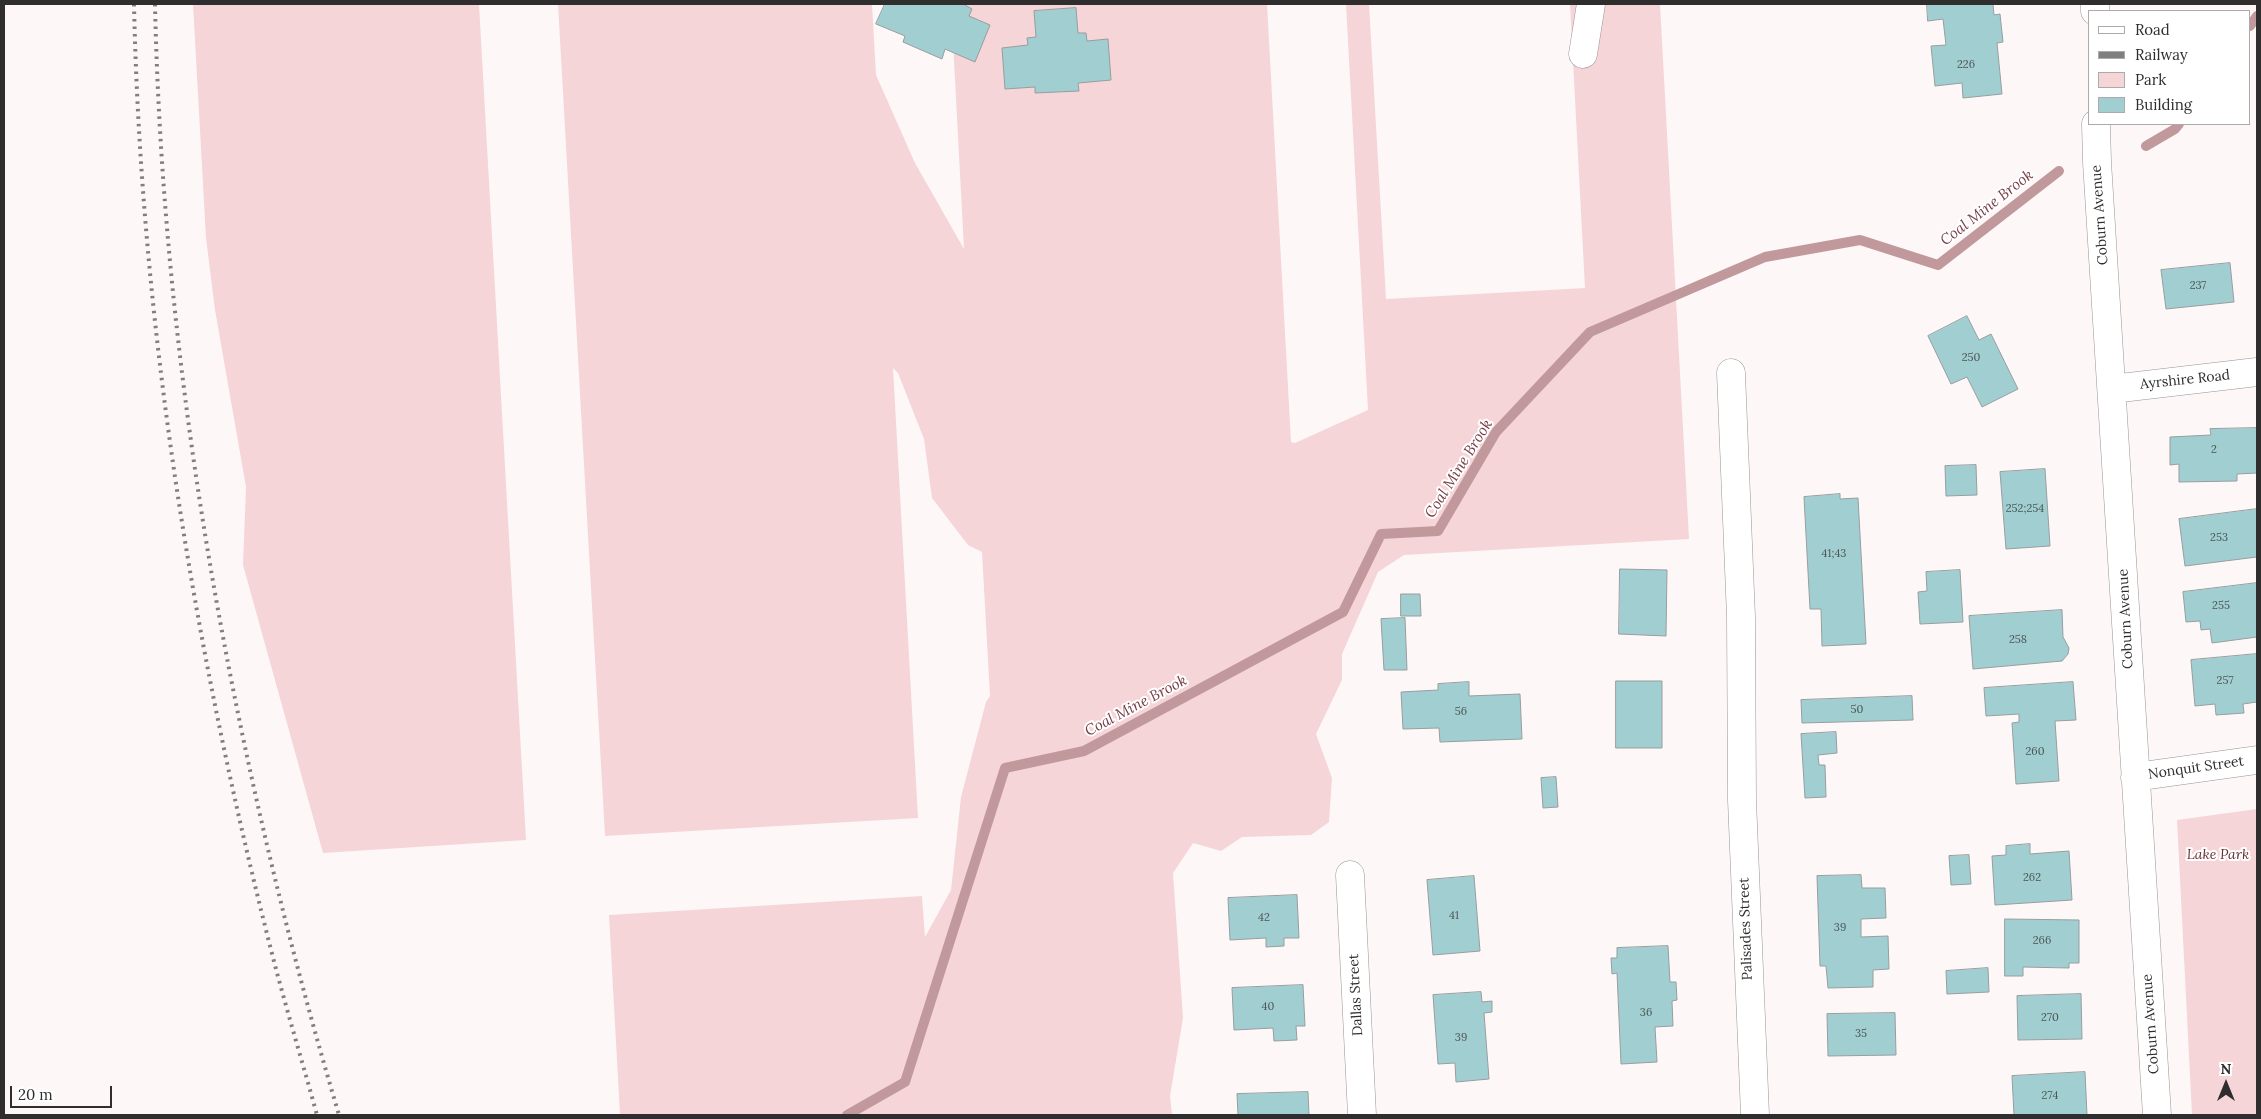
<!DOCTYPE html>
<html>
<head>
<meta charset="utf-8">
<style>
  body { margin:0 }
  #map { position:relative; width:2261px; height:1119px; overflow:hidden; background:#fdf7f8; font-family:Lora,serif }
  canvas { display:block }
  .frame { position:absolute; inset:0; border:5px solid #2f2d2d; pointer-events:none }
  .legend { position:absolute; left:2088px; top:10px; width:162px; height:115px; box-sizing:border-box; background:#fff; border:1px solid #acabab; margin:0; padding:6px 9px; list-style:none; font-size:15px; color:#2f2d2d }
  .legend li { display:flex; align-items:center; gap:10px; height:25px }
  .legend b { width:25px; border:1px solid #acabab }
  .north { position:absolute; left:2201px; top:1059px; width:50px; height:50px; -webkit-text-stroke:4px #fff; paint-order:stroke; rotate:0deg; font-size:14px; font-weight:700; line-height:20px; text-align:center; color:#2f2d2d }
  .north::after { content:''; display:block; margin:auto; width:18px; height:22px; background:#2f2d2d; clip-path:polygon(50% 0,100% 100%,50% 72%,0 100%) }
  .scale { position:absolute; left:10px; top:1086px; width:102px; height:22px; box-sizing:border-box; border:2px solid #2f2d2d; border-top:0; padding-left:6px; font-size:15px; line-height:18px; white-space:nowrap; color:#2f2d2d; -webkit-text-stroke:4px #fff; paint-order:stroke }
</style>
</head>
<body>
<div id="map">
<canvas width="2261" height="1119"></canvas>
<div class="frame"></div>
<ul class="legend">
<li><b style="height:6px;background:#fff"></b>Road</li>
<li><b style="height:6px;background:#817e7e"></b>Railway</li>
<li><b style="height:14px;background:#f6d5d8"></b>Park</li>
<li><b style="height:14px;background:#a1cfd1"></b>Building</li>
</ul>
<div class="north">N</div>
<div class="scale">20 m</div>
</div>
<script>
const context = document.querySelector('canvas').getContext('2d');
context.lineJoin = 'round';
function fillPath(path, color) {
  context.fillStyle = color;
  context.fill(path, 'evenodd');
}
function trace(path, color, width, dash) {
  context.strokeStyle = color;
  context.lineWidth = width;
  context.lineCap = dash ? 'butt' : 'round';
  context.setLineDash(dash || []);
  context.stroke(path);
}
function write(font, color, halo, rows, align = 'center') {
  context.font = font + ' Lora,serif';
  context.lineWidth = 4;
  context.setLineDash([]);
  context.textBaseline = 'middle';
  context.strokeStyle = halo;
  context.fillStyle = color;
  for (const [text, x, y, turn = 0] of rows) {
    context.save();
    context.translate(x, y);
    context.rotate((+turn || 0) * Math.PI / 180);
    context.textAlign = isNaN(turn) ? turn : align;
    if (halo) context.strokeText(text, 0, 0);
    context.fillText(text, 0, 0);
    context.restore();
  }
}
fillPath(new Path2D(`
  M193,4H479L526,840L323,853L243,565L246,487L215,310L206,238Z
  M558,4H872L876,75L915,163L964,249L951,4H1267L1291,442L1295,443L1368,410L1346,4H1369L1386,299L1585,288L1570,4H1660L1689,539L1404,555L1378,572L1342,654V680L1316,734L1332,778L1329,822L1311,835L1242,837L1221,851L1193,843L1173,873L1183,1018L1170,1096L1172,1115H620L609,915L922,896L925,937L951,890L961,797L986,702L990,696L982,552L968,545L932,498L924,439L898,373L893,368L918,818L605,836Z
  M2257,809V1115H2192L2177,820Z`), '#f6d5d8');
trace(new Path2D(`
  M2250,26L2257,16
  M2146,146L2175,129L2179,124
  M847,1115L905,1082L1005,768L1084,751L1343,612L1381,534L1438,531L1496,432L1590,332L1765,257L1860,240L1938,265L2059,171`), '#c1999d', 10);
const building = new Path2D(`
  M885,4H963L972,9L969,16L990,25L975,62L945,49L942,59L903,42L905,36L876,24Z
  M1927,4H1993L1994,15L2000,14L2003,42L1997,43L2002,94L1963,98L1962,83L1935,86L1931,46L1946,45L1943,19L1928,21Z
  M1076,8L1078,33H1086L1087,41L1108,39L1111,80L1078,83L1079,91L1035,93V87L1005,89L1002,48L1028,45L1027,38L1036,37L1034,11Z
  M2230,263L2234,302L2166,309L2161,270Z
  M1967,316L1979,340L1991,334L2018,389L1982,407L1967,377L1951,384L1928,336Z
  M2257,428V473L2237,474V481L2179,482V464L2170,465V437L2211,435L2210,429Z
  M1976,465L1977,495L1946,496L1945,466Z
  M2045,469L2050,546L2006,549L2000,472Z
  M1840,494V499L1858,498L1866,644L1822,646L1821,609H1810L1804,497Z
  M2257,509V557L2185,566L2179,519Z
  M1620,569L1667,570L1666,636L1619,634Z
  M1960,570L1963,622L1920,624L1918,592L1927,591L1926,572Z
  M2257,583V637L2212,643L2210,629L2201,630L2200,621L2186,622L2183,592Z
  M1401,594H1420L1421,616H1401Z
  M2062,610L2063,637L2069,648L2068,654L2062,661L1973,669L1969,616Z
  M1405,618L1407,670H1384L1381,619Z
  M2257,654V702L2243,704L2244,713L2216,715L2215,704L2195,706L2191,660Z
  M1616,681H1662V748H1616Z
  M1469,682V696L1520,694L1522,739L1440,742L1439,728L1403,729L1401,692L1438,690V684Z
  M2073,682L2076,720L2055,721L2059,781L2016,784L2012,723L2019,722V714L1986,716L1984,688Z
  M1912,696L1913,720L1802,723L1801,700Z
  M1836,732L1837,753L1818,755L1819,765H1825L1826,797L1805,798L1801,734Z
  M1556,777L1558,807L1543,808L1541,778Z
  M2030,844V854L2069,851L2072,900L1995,905L1992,856L2006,855V846Z
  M1969,855L1971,884L1951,885L1949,856Z
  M1861,875L1862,888H1885L1886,918L1861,919V937L1888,936L1889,969L1873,970V987L1828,988L1826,966H1820L1817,876Z
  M1474,876L1480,951L1433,955L1427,880Z
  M1297,895L1299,938H1284V946L1266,947V938L1230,940L1228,898Z
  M2005,919L2079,920V963H2069V968L2023,967V976H2005Z
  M1668,946L1670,982H1676L1677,1000L1672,1001L1673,1026L1655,1027L1657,1062L1621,1064L1617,973L1612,974L1611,958H1617V948Z
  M1988,968L1989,992L1947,994L1946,971Z
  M1303,985L1305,1026H1296L1297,1040L1274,1041L1273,1028L1234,1030L1232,988Z
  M1481,992L1482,1002L1492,1001V1012L1484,1013L1489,1079L1456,1082L1455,1063L1438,1064L1433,995Z
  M2081,994L2082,1039L2018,1040L2017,996Z
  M1895,1013L1896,1055L1828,1056L1827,1014Z
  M2085,1072L2087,1115H2014L2012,1076Z
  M1308,1092L1309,1115H1238L1237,1094Z`);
fillPath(building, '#a1cfd1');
trace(building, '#989d9e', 1);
const minor = new Path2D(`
  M2095,4V11
  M1583,54L1591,4
  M2096,124L2097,162L2157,1115
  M1731,373L1741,617L1742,800L1755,1115
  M2112,389L2257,372
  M2135,777L2257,760
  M1350,875L1362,1115`);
trace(minor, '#999394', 29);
trace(minor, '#fff', 28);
trace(new Path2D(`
  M134,4C141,330 195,658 277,973C290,1021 304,1068 317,1115
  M155,4C163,376 233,759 339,1115`), '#817e7e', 4, [2.5, 5]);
write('11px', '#4c5656', null, [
  ["226",1966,65],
  ["237",2198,286],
  ["250",1971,358],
  ["2",2214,450],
  ["252;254",2025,509],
  ["253",2219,538],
  ["41;43",1834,554],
  ["255",2221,606],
  ["258",2018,640],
  ["257",2225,681],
  ["50",1857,710],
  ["56",1461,712],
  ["260",2035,752],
  ["262",2032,878],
  ["41",1454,916],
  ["42",1264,918],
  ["39",1840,928],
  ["266",2042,941],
  ["40",1268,1007],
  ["36",1646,1013],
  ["270",2050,1018],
  ["35",1861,1034],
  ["39",1461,1038],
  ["274",2050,1096]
]);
write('14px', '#2f2d2d', '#fff', [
  ["Coburn Avenue",2100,215,-94],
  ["Ayrshire Road",2185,380,-6],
  ["Coburn Avenue",2126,619,-93],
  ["Nonquit Street",2196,768,-8],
  ["Palisades Street",1746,929,-92],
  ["Dallas Street",1356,995,-93],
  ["Coburn Avenue",2151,1024,-94]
]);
write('italic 14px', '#673039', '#fff', [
  ["Lake Park",2218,855]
]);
write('italic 15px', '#763d46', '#fff', [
  ["Coal Mine Brook",1987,208,-38],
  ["Coal Mine Brook",1459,469,-58],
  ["Coal Mine Brook",1136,706,-28]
]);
</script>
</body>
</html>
